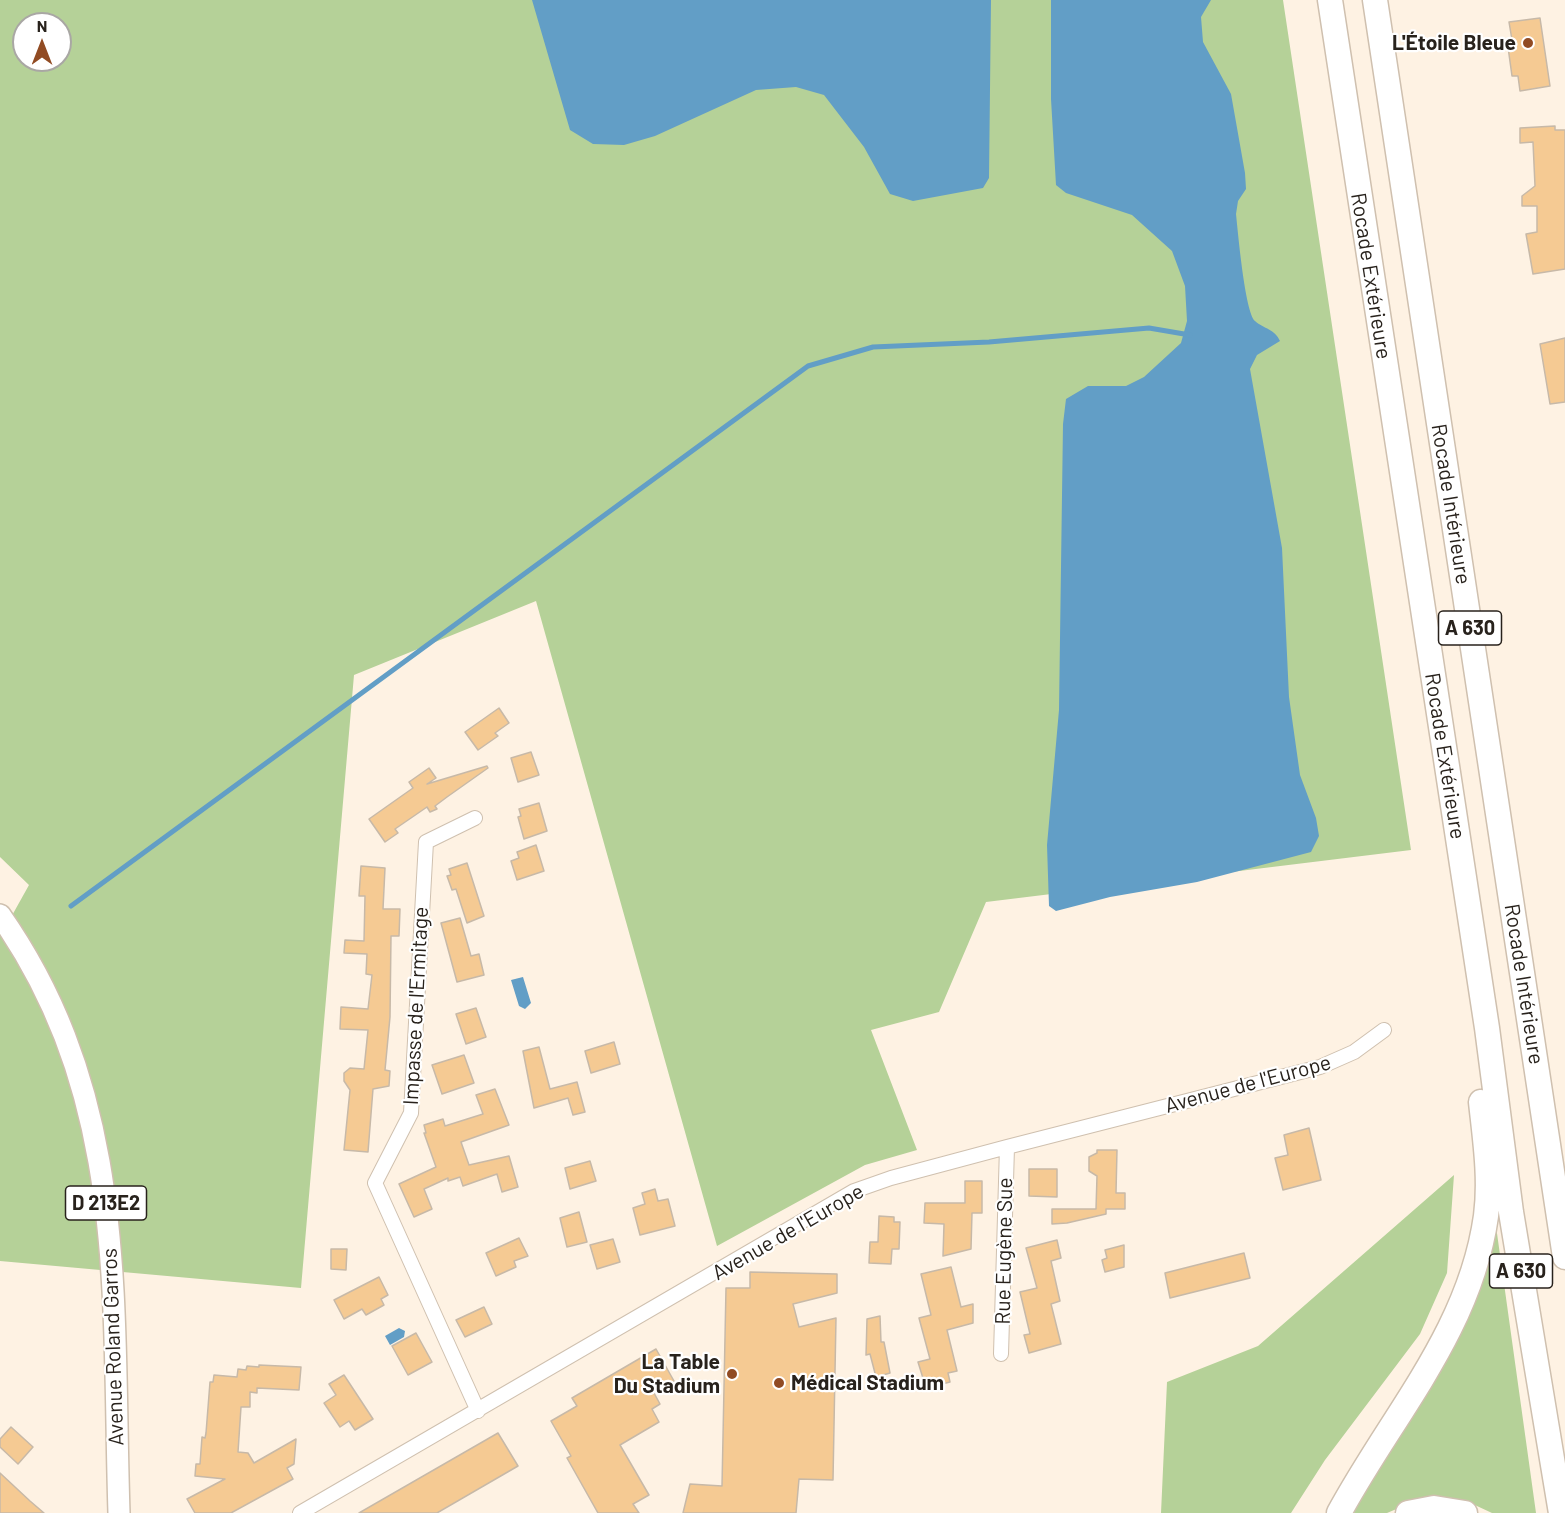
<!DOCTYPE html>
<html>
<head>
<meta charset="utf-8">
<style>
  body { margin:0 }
  #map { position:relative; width:1565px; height:1513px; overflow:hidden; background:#fef2e3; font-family:Barlow,sans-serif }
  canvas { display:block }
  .north { position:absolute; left:12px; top:12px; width:60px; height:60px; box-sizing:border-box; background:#fff; border:2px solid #a9a7a4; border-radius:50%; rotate:0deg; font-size:16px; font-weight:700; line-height:24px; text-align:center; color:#28221c }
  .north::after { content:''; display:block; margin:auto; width:21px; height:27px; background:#914b23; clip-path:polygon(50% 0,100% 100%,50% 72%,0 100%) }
</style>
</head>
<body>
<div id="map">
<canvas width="1565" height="1513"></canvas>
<div class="north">N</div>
</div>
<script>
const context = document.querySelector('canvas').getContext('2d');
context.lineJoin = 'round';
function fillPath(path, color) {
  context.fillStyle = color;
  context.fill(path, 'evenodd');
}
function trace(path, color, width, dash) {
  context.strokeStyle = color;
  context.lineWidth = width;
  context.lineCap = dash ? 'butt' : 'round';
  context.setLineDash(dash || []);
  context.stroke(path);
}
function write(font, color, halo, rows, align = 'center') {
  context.font = font + ' Barlow,sans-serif';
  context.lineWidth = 4.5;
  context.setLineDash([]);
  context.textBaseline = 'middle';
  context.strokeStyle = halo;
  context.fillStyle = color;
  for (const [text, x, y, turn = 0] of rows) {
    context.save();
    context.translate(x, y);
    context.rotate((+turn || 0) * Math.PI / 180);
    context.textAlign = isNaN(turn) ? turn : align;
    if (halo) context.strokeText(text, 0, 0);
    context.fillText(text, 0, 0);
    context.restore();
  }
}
fillPath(new Path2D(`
  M0,0H1283L1411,850L986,902L939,1012L871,1030L917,1150L865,1165L717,1246L536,601L354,675L301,1288L0,1261V937L29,885L0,857ZM24,24H60V60H24Z
  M1454,1175L1447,1273L1420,1334L1325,1460L1291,1513H1161L1167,1382L1258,1346Z
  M1495,1219L1536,1513H1492L1464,1500L1438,1499L1413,1502L1387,1513H1348Z`), '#b5d198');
fillPath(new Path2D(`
  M532,0H991L989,178L983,188L913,201L890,194L864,147L824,95L796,87L756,90L655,136L624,145L593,144L570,130Z
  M1051,0H1211L1201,17L1203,42L1231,94L1245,173L1246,189L1238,201L1236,214C1238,232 1245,312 1255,321C1264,329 1275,329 1280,341L1257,355L1250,369L1282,548L1289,697L1300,775L1316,818L1319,836L1311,852L1197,882L1110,897L1056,911L1049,906L1047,845L1059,710L1063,424L1066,399L1088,386H1126L1144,377L1181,343L1187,321L1185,286L1172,251L1132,215L1066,193L1056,185L1051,99Z
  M523,977L531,1003L525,1009L519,1006L511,980Z
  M399,1328L405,1331L404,1337L390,1345L385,1336Z`), '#629ec6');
trace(new Path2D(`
  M71,906L808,366L873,347L989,342L1149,328L1190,335`), '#629ec6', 5);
const building = new Path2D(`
  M1540,18L1550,86L1520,91L1518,76H1512L1507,40H1512L1509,22Z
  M1555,126V130H1565V269L1533,274L1526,234L1537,232V206H1522V196L1535,186L1533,142L1520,143V128Z
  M1565,338V402L1550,404L1540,344Z
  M499,708L509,723L495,733L498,736L478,750L465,732Z
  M531,752L539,775L518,782L511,758Z
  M487,766L488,768L447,797L435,806L437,809L430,812L427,807L395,829L398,833L385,842L369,819L413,788L409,782L429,768L436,778L427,784Z
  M539,803L547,831L524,839L518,817L521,816L519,809Z
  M536,845L544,871L517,880L511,861L519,858L517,852Z
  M467,863L484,916L467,923L456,889L452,890L447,876L451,875L449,869Z
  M361,866L385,868L383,909H400L399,936H391L390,1017L385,1070L390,1071L389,1086L373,1089L368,1152L344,1150L350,1090L344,1081V1073L350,1068L364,1069L368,1030L340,1029L341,1007L368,1009L372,975L366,974L367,954L344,953L345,940L364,941L365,896H359Z
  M460,918L471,956L479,954L484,975L457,982L441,923Z
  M476,1008L486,1037L466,1044L456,1014Z
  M614,1042L620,1064L591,1073L585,1051Z
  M539,1047L550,1089L577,1082L585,1112L573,1115L568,1098L534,1108L523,1051Z
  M464,1055L474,1083L442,1094L432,1065Z
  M495,1089L509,1125L461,1142L469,1165L509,1156L518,1187L502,1192L497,1174L463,1186L460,1177L448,1181V1178L424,1189L432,1209L414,1217L399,1184L436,1167L424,1133H426L424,1125L443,1119L445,1126L483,1114L476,1095Z
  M1309,1128L1321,1180L1283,1190L1275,1158L1288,1155L1284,1135Z
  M1097,1150H1117L1116,1193H1125V1209H1106V1214L1067,1223L1052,1224V1209H1096L1097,1176L1089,1171V1157L1097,1153Z
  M590,1161L596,1181L570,1189L565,1168Z
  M1029,1169H1057V1197L1029,1196Z
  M965,1181H982V1213H972L971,1249L943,1256L944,1224L924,1223L925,1203H965Z
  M655,1189L658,1201L668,1199L675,1226L640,1235L633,1208L645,1204L642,1193Z
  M579,1212L587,1242L567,1247L560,1218Z
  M879,1216L894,1217V1222H900L899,1249H892L891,1264L869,1263L870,1242H878Z
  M519,1238L528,1256L514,1261L516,1267L496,1276L486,1253Z
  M613,1239L620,1262L597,1269L590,1245Z
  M1057,1240L1061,1258L1051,1261L1060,1301L1051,1304L1061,1344L1029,1353L1024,1335L1030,1334L1020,1292L1037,1288L1026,1248Z
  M1124,1245V1267L1105,1272L1102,1260L1107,1258L1105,1250Z
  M331,1249H347L346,1270L331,1269Z
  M1244,1253L1250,1278L1170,1298L1165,1273Z
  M951,1267L961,1307L973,1304V1323L947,1330L957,1371L948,1373L950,1382L926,1388L918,1362L930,1359L919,1318L931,1315L921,1274Z
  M750,1272L837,1274V1293L793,1304L799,1327L836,1318L833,1480L799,1479L796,1513H683L690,1484L722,1486L726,1288H750Z
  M379,1277L388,1295L381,1299L384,1305L366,1315L362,1309L344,1319L334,1300Z
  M484,1307L492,1324L465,1337L456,1320Z
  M880,1316L881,1342H884L890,1373L876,1377L870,1354L866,1355L867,1319Z
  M416,1333L432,1362L408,1375L392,1346Z
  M656,1349L674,1381L654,1393L660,1404L652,1409L659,1422L620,1445L649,1495L633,1504L639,1513H598L567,1458L571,1456L551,1421L577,1406L572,1398Z
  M259,1365L301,1367L299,1390L257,1388V1393L250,1392V1407H241L238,1452L248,1453L254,1463L296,1439L294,1464L287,1468L293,1479L231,1513H195L187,1499L225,1479L195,1476L196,1464H200L202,1437L205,1438L206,1433L210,1382H213L214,1375L237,1377L238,1369L246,1370L247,1366L259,1367Z
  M344,1375L373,1419L355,1430L349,1421L340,1427L324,1403L336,1395L329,1384Z
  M11,1427L33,1447L18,1464L0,1447V1439Z
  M498,1433L518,1466L437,1513H359Z
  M0,1473L30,1501L44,1513H0Z`);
fillPath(building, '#f5ca93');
trace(building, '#c7b9a8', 1.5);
const street = new Path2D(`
  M475,818L426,842L411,1113L375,1183L478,1411
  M1001,1354L1007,1147
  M300,1513L854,1191L891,1178L1007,1147L1320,1067L1354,1052L1384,1030`);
const primary = new Path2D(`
  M0,915C129,1099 112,1300 119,1513`);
const highway = new Path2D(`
  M1330,0L1487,1028L1511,1212L1561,1513
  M1375,0L1565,1257
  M1339,1513C1392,1415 1470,1331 1486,1216C1491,1179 1485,1139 1481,1102
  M1408,1513L1434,1508L1465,1513`);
trace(street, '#cfc0af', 16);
trace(primary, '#cfc0af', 24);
trace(highway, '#cfc0af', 27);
trace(street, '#fff', 14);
trace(primary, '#fff', 21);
trace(highway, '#fff', 24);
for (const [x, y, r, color] of [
  [1528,43,6,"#914b23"],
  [732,1374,6,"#914b23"],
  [779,1383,6,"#914b23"]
]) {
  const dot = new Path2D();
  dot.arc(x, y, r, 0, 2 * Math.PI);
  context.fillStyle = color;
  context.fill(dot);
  trace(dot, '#fff', 2);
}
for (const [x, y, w] of [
  [1470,628,63],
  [106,1203,81],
  [1521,1271,63]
]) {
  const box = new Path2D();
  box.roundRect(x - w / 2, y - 17, w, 34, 4.5);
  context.fillStyle = '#fff';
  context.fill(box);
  trace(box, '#28221c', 1.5);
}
write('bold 20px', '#28221c', null, [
  ["A 630",1470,628],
  ["D 213E2",106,1203],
  ["A 630",1521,1271]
]);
write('bold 21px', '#28221c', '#fff', [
  ["L'Étoile Bleue",1516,43],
  ["La Table",720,1362],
  ["Du Stadium",720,1386],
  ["Médical Stadium",791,1383,"left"]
], 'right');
write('21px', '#28221c', '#fff', [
  ["Rocade Extérieure",1371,276,81],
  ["Rocade Intérieure",1451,504,81],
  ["Rocade Extérieure",1445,756,81],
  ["Rocade Intérieure",1524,984,81],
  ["Impasse de l'Ermitage",416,1006,-87],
  ["Avenue de l'Europe",1248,1084,-15],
  ["Avenue de l'Europe",788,1232,-30],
  ["Rue Eugène Sue",1004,1251,-89],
  ["Avenue Roland Garros",113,1347,-92]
]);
</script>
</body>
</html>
